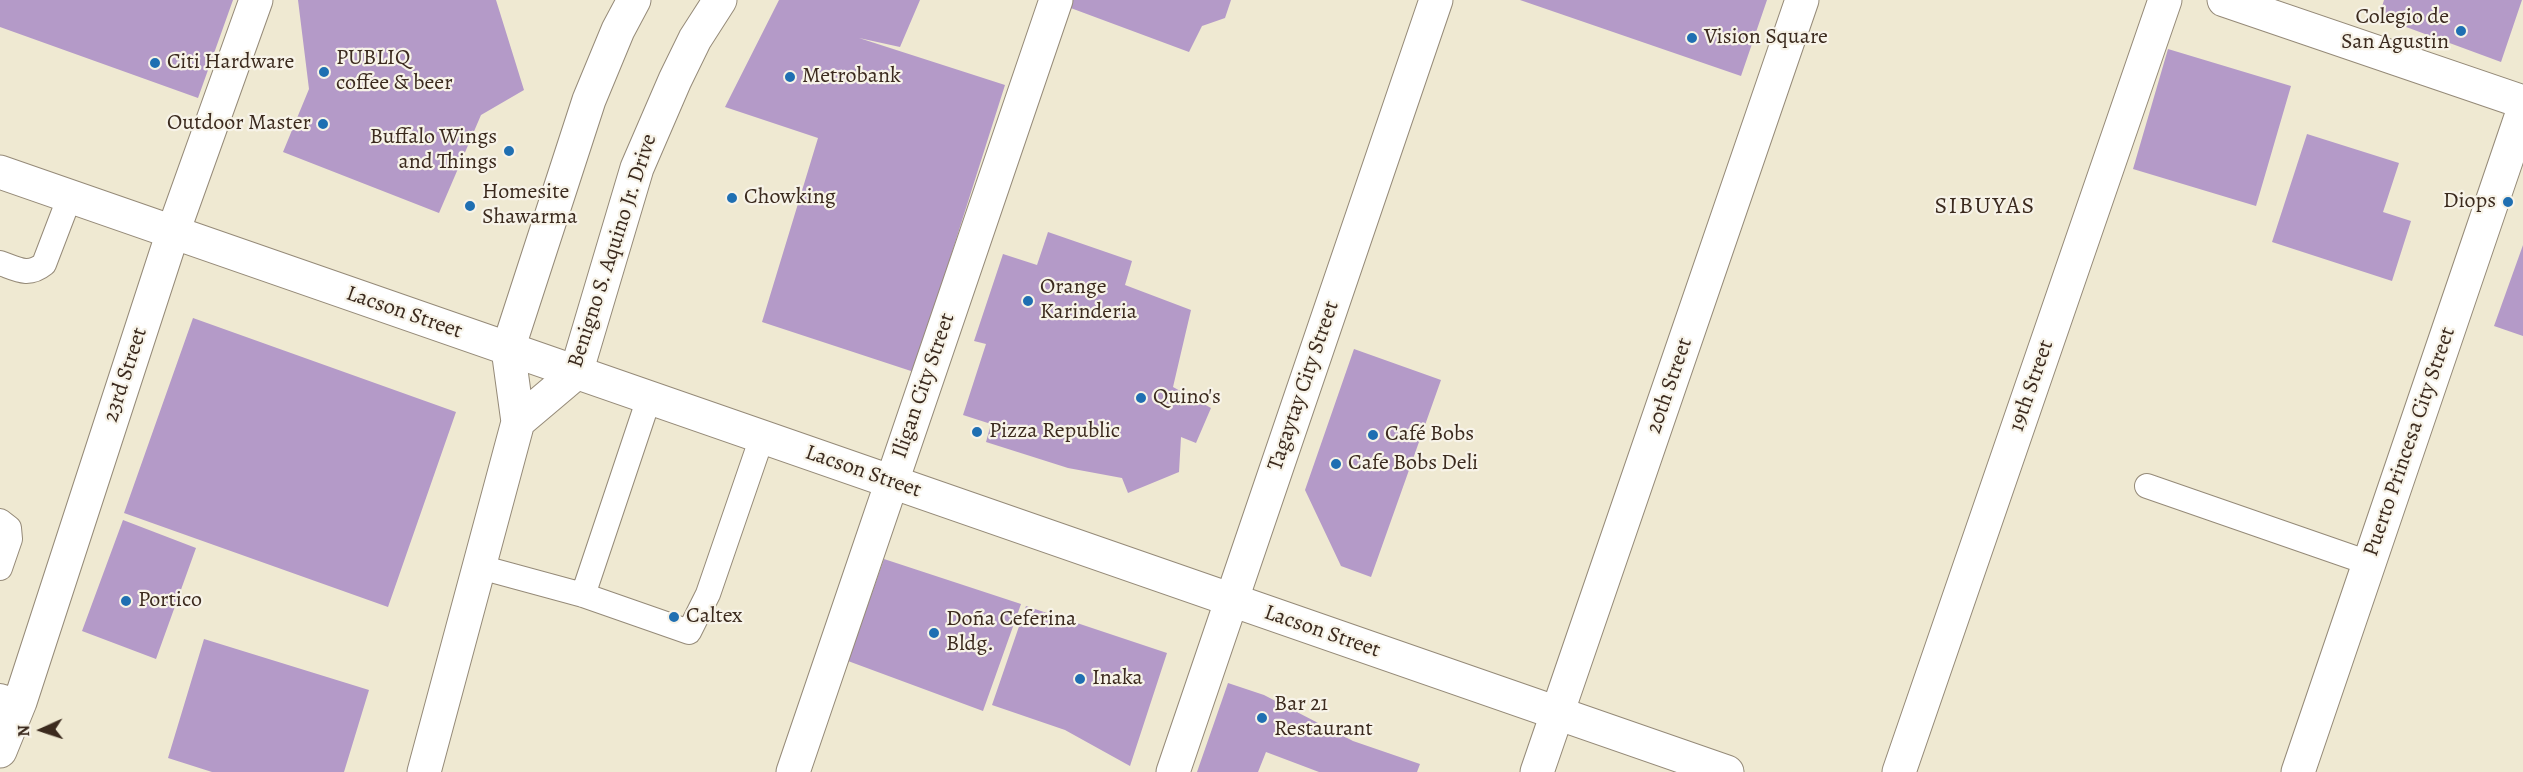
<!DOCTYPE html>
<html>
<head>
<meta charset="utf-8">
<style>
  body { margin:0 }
  #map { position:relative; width:2523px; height:772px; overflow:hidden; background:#efe9d2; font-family:Alegreya,serif }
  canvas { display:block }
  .north { position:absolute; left:12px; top:700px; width:60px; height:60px; -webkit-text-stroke:4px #f7f3e8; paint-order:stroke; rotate:267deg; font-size:16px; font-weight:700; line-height:24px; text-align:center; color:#3b2a1e }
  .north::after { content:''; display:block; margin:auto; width:21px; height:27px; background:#3b2a1e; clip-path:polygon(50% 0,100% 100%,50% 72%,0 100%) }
</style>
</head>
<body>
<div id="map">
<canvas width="2523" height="772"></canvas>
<div class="north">N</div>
</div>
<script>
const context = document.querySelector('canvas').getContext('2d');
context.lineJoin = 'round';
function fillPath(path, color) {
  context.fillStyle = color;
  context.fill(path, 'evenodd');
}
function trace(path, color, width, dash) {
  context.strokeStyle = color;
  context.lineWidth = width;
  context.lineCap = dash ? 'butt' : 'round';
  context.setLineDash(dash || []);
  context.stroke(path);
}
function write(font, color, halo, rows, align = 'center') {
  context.font = font + ' Alegreya,serif';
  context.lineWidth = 4.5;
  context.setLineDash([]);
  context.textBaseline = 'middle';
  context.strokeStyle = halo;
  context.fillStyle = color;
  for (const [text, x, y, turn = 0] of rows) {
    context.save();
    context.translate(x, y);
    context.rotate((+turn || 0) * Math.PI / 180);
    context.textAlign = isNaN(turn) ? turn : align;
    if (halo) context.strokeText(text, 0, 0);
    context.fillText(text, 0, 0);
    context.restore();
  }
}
fillPath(new Path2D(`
  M0,0H233L198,98L0,27Z
  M298,0H496L524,90L481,115L439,213L283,152L309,89Z
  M779,0H920L900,47L859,38L1005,85L914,372L762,322L818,138L725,107Z
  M1071,0H1231L1225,18L1202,26L1189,52L1068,7Z
  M1520,0H1767L1741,76Z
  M2384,0H2522L2501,62L2379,17Z
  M2168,49L2291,86L2256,206L2133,169Z
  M2307,134L2399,163L2383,212L2411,221L2392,281L2272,242Z
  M1048,232L1132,261L1125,285L1191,310L1173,387L1211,408L1196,443L1181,437L1179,472L1128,493L1122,478L1068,468L986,442L991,424L963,415L986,344L974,341L1003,254L1037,265Z
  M2523,245V336L2494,326Z
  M193,318L456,412L388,607L124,513Z
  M1354,349L1441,380L1371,577L1341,566L1305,490Z
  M123,520L196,548L156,659L82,631Z
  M884,559L1021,604L983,711L848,661Z
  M1026,606L1167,653L1130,766L1065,730L992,705Z
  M204,639L369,690L344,772H212L168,758Z
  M1228,683L1264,695L1353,741L1420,764L1417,772H1319L1266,752L1258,772H1197Z`), '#b49ac8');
const service = new Path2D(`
  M0,263C17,269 28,277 44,264L70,196
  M2147,486L2369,563
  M0,521L9,528L10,539L0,568
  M480,567L583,595L689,632L708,594L762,437
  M583,595L649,398
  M0,696L20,702`);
const minor = new Path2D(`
  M2224,0L2523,102
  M0,751L20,702L173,232L256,0
  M793,772L1056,0
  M1173,772L1436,0
  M1537,772L1802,0
  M1899,772L2165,0
  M2298,772L2523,111`);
const secondary = new Path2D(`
  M518,422L576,373L637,168L675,80L695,39L720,0
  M424,772L518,422L508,349L589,100L618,30L634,0`);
const primary = new Path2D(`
  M0,172L1727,772`);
trace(service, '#958a78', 26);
trace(minor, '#958a78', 35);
trace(secondary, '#958a78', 35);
trace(primary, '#958a78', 35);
trace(service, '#fff', 24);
trace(minor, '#fff', 33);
trace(secondary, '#fff', 33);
trace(primary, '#fff', 33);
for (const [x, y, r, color] of [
  [2461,31,6,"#1f6fb2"],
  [1692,38,6,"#1f6fb2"],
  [155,63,6,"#1f6fb2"],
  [324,72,6,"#1f6fb2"],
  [790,77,6,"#1f6fb2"],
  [323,124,6,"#1f6fb2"],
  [509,151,6,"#1f6fb2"],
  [732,198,6,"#1f6fb2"],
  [2508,202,6,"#1f6fb2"],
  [470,206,6,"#1f6fb2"],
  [1028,301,6,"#1f6fb2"],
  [1141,398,6,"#1f6fb2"],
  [977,432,6,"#1f6fb2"],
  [1373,435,6,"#1f6fb2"],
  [1336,464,6,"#1f6fb2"],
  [126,601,6,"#1f6fb2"],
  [674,617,6,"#1f6fb2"],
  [934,633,6,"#1f6fb2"],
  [1080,679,6,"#1f6fb2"],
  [1262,718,6,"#1f6fb2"]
]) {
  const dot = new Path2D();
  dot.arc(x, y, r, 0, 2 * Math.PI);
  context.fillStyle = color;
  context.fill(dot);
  trace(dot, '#f7f3e8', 2);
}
write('22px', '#3b2a1e', '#f7f3e8', [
  ["Colegio de",2449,18,"right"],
  ["San Agustin",2449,43,"right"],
  ["Vision Square",1704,38],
  ["PUBLIQ",336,59],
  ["coffee & beer",336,84],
  ["Citi Hardware",167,63],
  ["Metrobank",802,77],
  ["Outdoor Master",311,124,"right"],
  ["Buffalo Wings",497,138,"right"],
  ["and Things",497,163,"right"],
  ["Homesite",482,193],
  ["Shawarma",482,218],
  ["Chowking",744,198],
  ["Diops",2496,202,"right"],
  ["Orange",1040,288],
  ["Karinderia",1040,313],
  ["Quino's",1153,398],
  ["Pizza Republic",989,432],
  ["Café Bobs",1385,435],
  ["Cafe Bobs Deli",1348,464],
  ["Portico",138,601],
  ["Caltex",686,617],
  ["Doña Ceferina",946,620],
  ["Bldg.",946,645],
  ["Inaka",1092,679],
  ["Bar 21",1274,705],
  ["Restaurant",1274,730]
], 'left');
write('22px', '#3b2a1e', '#f7f3e8', [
  ["Benigno S. Aquino Jr. Drive",613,251,-72],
  ["Lacson Street",404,313,19],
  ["23rd Street",126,375,-72],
  ["Iligan City Street",924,386,-71],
  ["Tagaytay City Street",1304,386,-71],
  ["20th Street",1670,386,-71],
  ["19th Street",2032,386,-71],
  ["Puerto Princesa City Street",2410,442,-71],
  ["Lacson Street",863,472,19],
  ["Lacson Street",1322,632,19]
]);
context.letterSpacing = '1.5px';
write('24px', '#3b2a1e', '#f7f3e8', [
  ["SIBUYAS",1985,207]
]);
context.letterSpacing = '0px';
</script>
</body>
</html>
